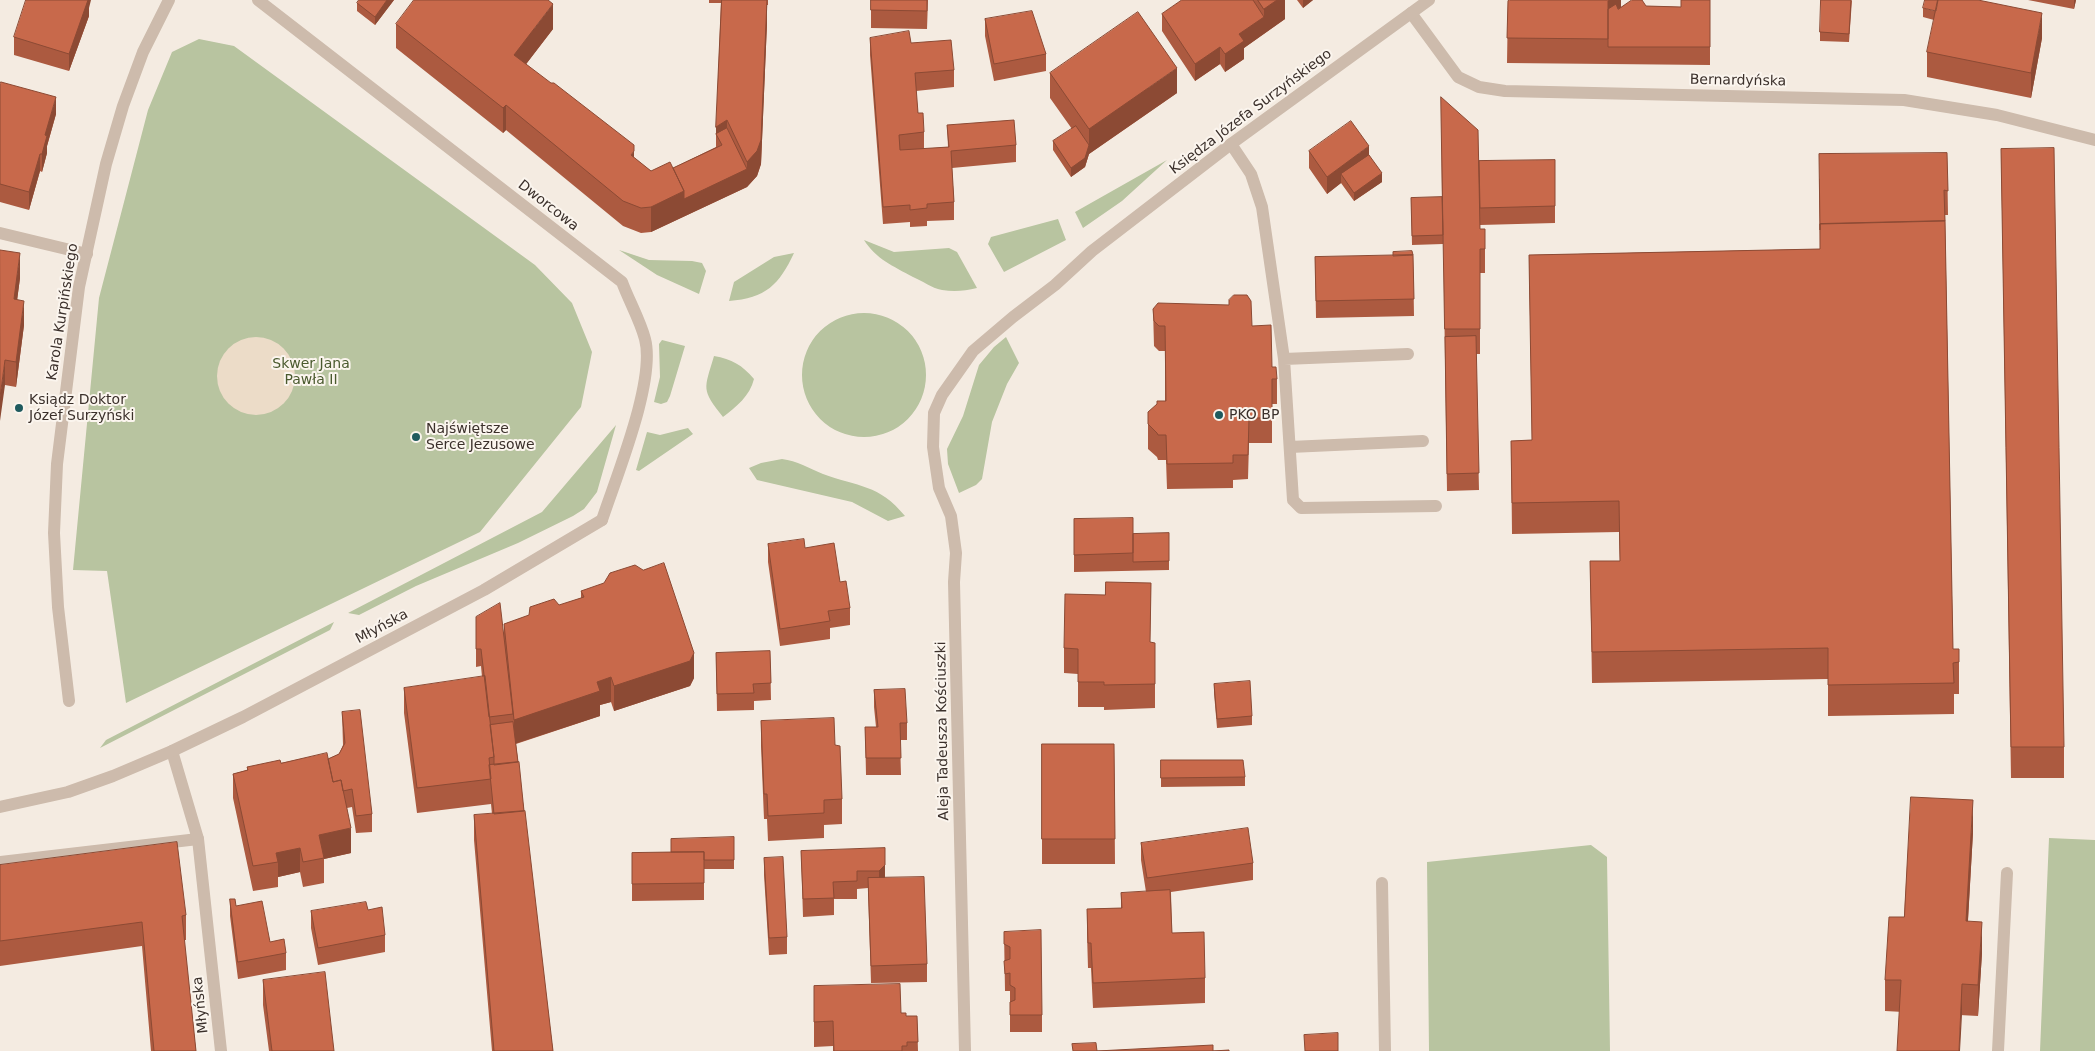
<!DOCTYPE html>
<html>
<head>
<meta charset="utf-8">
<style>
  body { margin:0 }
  canvas { display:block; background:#f4ebe1 }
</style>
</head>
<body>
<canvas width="2095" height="1051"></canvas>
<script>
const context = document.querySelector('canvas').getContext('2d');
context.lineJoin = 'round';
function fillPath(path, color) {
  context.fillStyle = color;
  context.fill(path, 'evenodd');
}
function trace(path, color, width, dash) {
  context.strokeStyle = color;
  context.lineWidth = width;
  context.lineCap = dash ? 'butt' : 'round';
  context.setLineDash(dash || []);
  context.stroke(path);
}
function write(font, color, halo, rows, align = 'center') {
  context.font = font + ' "DejaVu Sans",sans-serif';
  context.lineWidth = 4;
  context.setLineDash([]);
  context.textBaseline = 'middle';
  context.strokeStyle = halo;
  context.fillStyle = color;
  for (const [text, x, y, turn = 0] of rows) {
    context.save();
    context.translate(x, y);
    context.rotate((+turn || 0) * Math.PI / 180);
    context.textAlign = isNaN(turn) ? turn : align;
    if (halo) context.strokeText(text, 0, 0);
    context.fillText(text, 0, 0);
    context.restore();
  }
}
fillPath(new Path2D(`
  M199,39L234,46L535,265L572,303L592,352L581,407L480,532L126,703L107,571L73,570L99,298L148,110L172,52Z
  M1167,160L1122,201L1083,228L1075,212Z
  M1058,219L1066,240L1004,272L988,244L991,237Z
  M864,240L894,252L949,248L957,252L977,288C965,291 954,292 942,290C931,288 923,281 913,277C893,266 876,259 864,240Z
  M619,250L649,260L692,261L702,263L706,271L699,294L657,275Z
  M794,253C779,285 766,298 729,301L734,282L774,257Z
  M802 375a62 62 0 1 1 124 0a62 62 0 1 1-124 0Z
  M1006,337L1019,363L1007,384L992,422L982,479L976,485L959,493L948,464L947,449L963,416L979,365L994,347Z
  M662,340L685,346L670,396L667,402L661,404L654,402L660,377L659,344Z
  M714,356C732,359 742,365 754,379C750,396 736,407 723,417C701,389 704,390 714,356Z
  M616,425L597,492L584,509L573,516L518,543L416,586L359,615L348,613L542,512Z
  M688,428L693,434L639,471L636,470L647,432L660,435Z
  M782,459C797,461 809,468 823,474C858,487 879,484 905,516L888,521L852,502L757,480L749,468L761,463Z
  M334,622L330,630L100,748L106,740Z
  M2049,838L2095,840V1051H2040Z
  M1591,845L1607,857L1610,1051H1429L1427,862Z`), '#b8c4a0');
fillPath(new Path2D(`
  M217 376a39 39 0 1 1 78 0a39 39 0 1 1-78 0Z`), '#ecdcc8');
trace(new Path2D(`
  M1231,144L1251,174L1262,207L1284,359L1293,500L1301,508L1436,506
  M0,233L87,254
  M1284,359L1408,354
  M1290,447L1423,441
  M0,862L198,839
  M1382,883L1385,1051
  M1998,1051L2007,873`), '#cdbbac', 12);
trace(new Path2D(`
  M258,0L622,282C629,301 640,320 645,339C656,381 616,477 602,520
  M1411,13L1458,77L1479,87L1505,91L1904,100L1997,115L2095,140
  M69,701L58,607L54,533L57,464L79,287L106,164L123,106L143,52L169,0
  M172,751L198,839L221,1051`), '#cdbbac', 12);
trace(new Path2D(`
  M0,807L68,792L113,776L172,751L243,717L484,590L602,520
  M965,1051L954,582L956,553L951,516L939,488L933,447L934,413L942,395L973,351L1013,317L1055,285L1092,251L1231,144L1429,0`), '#cdbbac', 12);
fillPath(new Path2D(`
  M394,0L375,25L357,11V3Z
  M709,0H768V5H767V23L761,164L757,176L747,187L651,232L641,233L623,226L506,130L503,133L396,48V24L553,29L526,64L634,158L651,171L673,168L716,147V127L721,3H709Z
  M871,0H928L927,29L871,28Z
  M1182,0H1285V19L1244,48V59L1225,72L1220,64L1195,81L1162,31V14Z
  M1297,0H1313L1303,8Z
  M1621,0V7L1646,6L1681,7L1710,0V65L1507,63L1508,1Z
  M1852,0L1849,42L1820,41V32Z
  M2028,0H2076L2074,9Z
  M89,8V16L69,71L14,55V37Z
  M1923,8L2042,38L2031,98L1927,77V52L1934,20L1923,17Z
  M985,19L1046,54V71L994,81L985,36Z
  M870,38L911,43L954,70V87L916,91L918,113L924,132V149L948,147L947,125L1016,145V162L952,168L954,202V220L927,221V226L910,227V222L883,224L870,55Z
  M1050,73L1177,93L1089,154L1085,167L1071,177L1053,150V141L1072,129L1050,98Z
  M0,84L56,114L47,146V153L42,172L40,171L29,210L0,202Z
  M1441,97L1479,161L1555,160V223L1480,225V229H1485V273H1480V354H1476L1479,490L1447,491L1443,228V244L1412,245L1411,198L1442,197Z
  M2001,149L2064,747V778H2011Z
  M1309,151L1369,155L1382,182L1354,201L1341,183L1327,194L1309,168Z
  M1947,153L1948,215H1945L1953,649L1959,662V694H1954V714L1828,716V679L1592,683L1590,561H1620L1619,532L1512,534L1511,441L1532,440L1529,255L1820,249L1819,179Z
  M0,250L20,278L17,300L24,325L16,387L5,385Z
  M1413,255L1414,316L1316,318L1315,257Z
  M1153,309L1252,326L1272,367L1277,379V404H1272V443H1249L1248,479L1233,480V488L1167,489L1166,460H1158L1157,457L1148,449V412L1165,401V351H1159L1154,346Z
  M1074,519L1133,534L1169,533V570L1074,572Z
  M768,544L805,548L840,582L850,608V625L830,628V639L780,646L768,562Z
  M1151,583L1150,642L1155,667V708L1104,710V707H1078V674L1064,673V648L1105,595Z
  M581,591L694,678L690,686L614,711L611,702L600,705V716L516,744L553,1051H492L474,840V815L492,814L491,804L417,813L404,713V688L482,677L481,666L476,667V617L504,633V624L581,598Z
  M770,651L771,700L754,701V710L717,711L716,653Z
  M1214,684L1252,716V725L1217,728L1214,693Z
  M874,690L907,723V740H900L901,775H866L865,727H876L874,707Z
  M342,712L372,814V832L356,833L352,807L347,808L351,853L324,859V883L303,887L300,872L278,877V887L253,891L233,798V774L247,770V767L281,763L328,759L339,754L343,745Z
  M761,721L835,745L842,799V824L824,825V838L768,841L767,819H764L761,746Z
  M1042,744H1114L1115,864H1042Z
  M1161,760L1245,777V786L1161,787Z
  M1973,832L1968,921L1982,953L1978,1016L1885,1011V980L1904,917Z
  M734,837V869H704V900L632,901V853L671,852Z
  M1141,843L1253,863V880L1171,892L1172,933L1205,978V1003L1093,1008L1091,968H1088L1087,934V909L1121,908V893L1146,892L1141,860Z
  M885,848V878L927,964V982L871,983L868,888L857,889V899H834V915L803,917L801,851Z
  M764,858L787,937V954L769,955L764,875Z
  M0,865L186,915V940H184L196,1051H151L142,946L0,966Z
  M230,899L236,906L270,942L286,953V970L238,979L230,916Z
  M368,910L385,935V952L318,965L311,928V911Z
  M1004,932L1042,1015V1032H1010V991H1005Z
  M263,980L334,1051H269L263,1005Z
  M814,986L901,1013L906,1016H917L918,1051H833V1046L814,1047Z`), '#ac5a40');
fillPath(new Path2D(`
  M87,0H91L89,8V16L69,71V54Z
  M387,0H394L375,25V17Z
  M767,0V23L761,164L757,176L747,187L651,232V207L684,191L747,169V162Z
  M1277,0H1285V19L1244,48V59L1225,72V54L1239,34L1264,17V9Z
  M1303,0H1313L1303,8Z
  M1610,0H1621V18L1608,26V1Z
  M2074,0H2076L2074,9Z
  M553,4V29L514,80V55Z
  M2042,13V38L2031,98V73Z
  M1220,47V64L1195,81V64Z
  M1177,68V93L1089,154L1085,167L1071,177V168L1089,145V129Z
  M56,97V114L47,146V153L42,172V154L45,135Z
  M506,105V130L503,133V108Z
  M727,120V145H722L716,134V152V127Z
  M1369,146V163L1341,174V183L1327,194V177Z
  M634,151V175L631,155Z
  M40,154V171L29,210V192Z
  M1382,173V182L1354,201V193Z
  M20,253V278L14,324V299Z
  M24,301V325L16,387V362Z
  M5,360V385L0,421V397Z
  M694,653V678L690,686L614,711V686Z
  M611,677V702L600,705V716L514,744V720L597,682Z
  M1973,800V832L1966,953V921Z
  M351,828V853L324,859L319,835Z
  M300,848V872L278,877V862L276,853Z
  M885,865V882L879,888V871Z
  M1982,922V953L1978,1016V985Z
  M1962,984V1015L1960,1051H1959Z`), '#8c4a34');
const building = new Path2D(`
  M26,0H88L69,54L14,37Z
  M359,0H387L375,17L357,3Z
  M414,0H548L553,4L514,55L551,83H554L634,145V151L631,155L651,171L670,162L684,191L651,207L641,208L623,201L506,105L503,108L396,24Z
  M722,0H767L761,140L757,151L747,162L727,120L716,127Z
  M871,0H927V11L871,10Z
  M1182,0H1253L1264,17L1239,34L1244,41L1225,54L1220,47L1195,64L1162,14Z
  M1258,0H1277L1264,9Z
  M1510,0H1610L1608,1V39L1507,38L1508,1Z
  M1632,0H1642L1646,6L1681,7V0H1710V47H1608V9L1616,4L1618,9Z
  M1821,0H1851L1849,34L1820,32Z
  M1925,0H1938L1936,11L1923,8Z
  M1938,0H1978L2042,13L2031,73L1927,52Z
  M1032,11L1046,54L994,64L985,19Z
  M1138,12L1177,68L1089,129L1050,73Z
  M909,31L911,43L951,40L954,70L915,73L918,113H923L924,132L899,135L900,150L949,147L947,125L1014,120L1016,145L951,151L954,202L927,204V208L910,210V205L883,207L870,38Z
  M1,82L56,97L45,135L47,136L42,154H40L29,192L0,184V84Z
  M1441,97L1478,130L1480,229H1485V249H1480V329H1445Z
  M1351,121L1369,146L1327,177L1309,151Z
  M1076,126L1089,145L1085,158L1071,168L1053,141Z
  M727,128L747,169L684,199V191L673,168L722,145L716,134Z
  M2054,148L2064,747H2011L2001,149Z
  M1947,153L1948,191L1944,190L1945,221L1820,224V230L1819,154Z
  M1369,155L1382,173L1354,193L1341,174Z
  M1555,160V206L1480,208L1479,161Z
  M1442,197L1443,235L1412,236L1411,198Z
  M1945,221L1953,649H1959V662L1953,663L1954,683L1828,685V648L1592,652L1590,561H1620L1619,501L1512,503L1511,441L1532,440L1529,255L1820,249V224Z
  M0,250L20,253L14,299L24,301L16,362L5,360L0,397Z
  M1412,251L1413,255L1393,256V252Z
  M1413,255L1414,299L1316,301L1315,257Z
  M1234,295H1247L1251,301L1252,326L1271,325L1272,367H1276L1277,379H1272V418H1249L1248,455H1233V463L1167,464L1166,435H1158L1157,433L1148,424V412L1157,404V401H1166L1165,326H1159L1154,321L1153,309L1158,303L1229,305V300Z
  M1476,336L1479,473L1447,474L1445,337Z
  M1133,518V553L1074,555V519Z
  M1169,533V561L1133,562V534Z
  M804,539L805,548L834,543L840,582L846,581L850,608L828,611L830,621L780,629L768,544Z
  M664,563L694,653L690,661L614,686L611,677L597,682L600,691L514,720L504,624L529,615L530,607L554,599L559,605L584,597L581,591L604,583L610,573L635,565L643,570Z
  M1106,582L1151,583L1150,642L1155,643V684L1104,685V682H1078V649L1064,648L1065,594L1105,595Z
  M500,603L513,714L489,717L481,649H476V617Z
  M770,651L771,683L753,684L754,693L717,694L716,653Z
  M485,676L494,757L489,758L491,779L417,788L404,688Z
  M1250,681L1252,716L1217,719L1214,684Z
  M905,689L907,723H900L901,758H866L865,727H878L874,690Z
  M360,710L372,814L356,816L352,789L343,791L341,780L333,782L328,759L339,754L345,743L342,712Z
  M834,718L835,745L840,746L842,799L824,800V813L768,816L767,794H764L761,721Z
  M513,722L518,762L494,765V757L490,725Z
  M1042,744H1114L1115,839H1042Z
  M327,753L333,782L341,780L351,828L319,835L324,858L303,862L300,848L276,853L278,862L253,866L233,774L248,770L247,767L280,760L281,763Z
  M1161,760H1243L1245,777L1161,778Z
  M519,762L524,811L494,814L489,765Z
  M1911,797L1973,800L1966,921L1982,922L1978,985L1962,984L1959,1051H1897L1901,980H1885L1889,917H1904Z
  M525,811L553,1051H494L474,815Z
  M1248,828L1253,863L1147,878L1141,843Z
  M734,837V860H704V852H671V839Z
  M177,842L186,915L182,916L196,1051H154L142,922L0,941V865Z
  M885,848V865L879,871H857V881L833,882L834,898L803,899L801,851Z
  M704,852V883L632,884V853Z
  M783,857L787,937L769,938L764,858Z
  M924,877L927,964L871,966L868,878Z
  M1170,890L1172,933L1204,932L1205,978L1093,983L1091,943H1088L1087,909L1122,908L1121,893Z
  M230,899H235L236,906L262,901L270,942L284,939L286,953L238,962Z
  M366,902L368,910L382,907L385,935L318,948L311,911Z
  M1041,930L1042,1015H1010V1002L1015,1000V988L1010,985V973L1005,974L1004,961L1010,959V947L1004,944V932Z
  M325,972L334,1051H272L263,980Z
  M900,984L901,1013H906V1016H917L918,1042H907V1046H902V1051H834L833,1021L814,1022V986Z
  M1338,1033V1051H1305L1304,1035Z
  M1096,1043L1097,1051L1213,1045V1051L1229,1050V1051H1073L1072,1044Z`);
fillPath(building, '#c8694b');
trace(building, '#8c4a34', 1);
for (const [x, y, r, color] of [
  [19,408,5,"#1f5a5e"],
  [1219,415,5,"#1f5a5e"],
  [416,437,5,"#1f5a5e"]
]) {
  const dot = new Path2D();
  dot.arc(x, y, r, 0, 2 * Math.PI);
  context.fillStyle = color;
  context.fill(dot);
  trace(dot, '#fbf5ee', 2);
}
write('14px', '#3b302b', '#fbf5ee', [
  ["Bernardyńska",1738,81,1],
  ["Księdza Józefa Surzyńskiego",1251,112,-37],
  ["Dworcowa",548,206,38],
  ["Karola Kurpińskiego",63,312,-81],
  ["Młyńska",382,627,-28],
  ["Aleja Tadeusza Kościuszki",943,731,-91],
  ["Młyńska",201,1005,-96]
]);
write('14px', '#4a5a2e', '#fbf5ee', [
  ["Skwer Jana",311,364],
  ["Pawła II",311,380]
]);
write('14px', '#3b302b', '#fbf5ee', [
  ["Ksiądz Doktor",29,400],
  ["Józef Surzyński",29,416],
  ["PKO BP",1229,415],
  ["Najświętsze",426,429],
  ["Serce Jezusowe",426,445]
], 'left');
</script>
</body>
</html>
